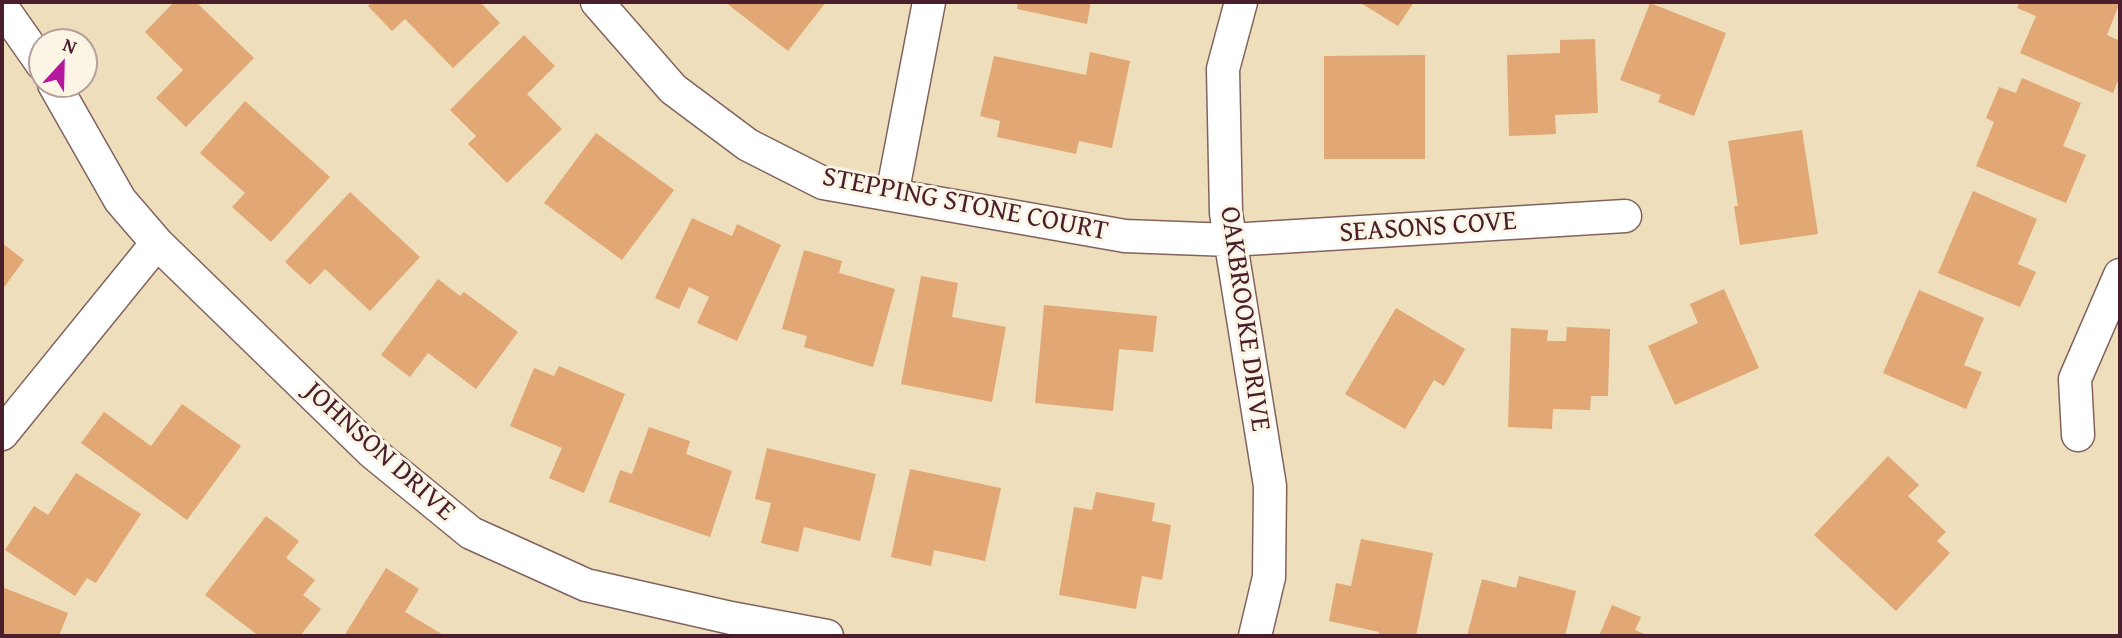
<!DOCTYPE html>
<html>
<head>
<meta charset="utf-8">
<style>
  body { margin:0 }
  #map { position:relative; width:2122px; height:638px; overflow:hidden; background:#eedebc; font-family:"Gentium Book Plus",serif }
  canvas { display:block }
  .frame { position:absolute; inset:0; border:4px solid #4a1f2b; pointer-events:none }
  .north { position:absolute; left:28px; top:28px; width:70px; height:70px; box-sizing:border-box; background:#fcf5e5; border:2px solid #b59f9b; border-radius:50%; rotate:22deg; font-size:19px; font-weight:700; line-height:28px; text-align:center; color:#4a1f2b }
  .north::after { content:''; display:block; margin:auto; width:24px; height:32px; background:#b5179e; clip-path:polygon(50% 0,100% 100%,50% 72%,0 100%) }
</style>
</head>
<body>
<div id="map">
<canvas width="2122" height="638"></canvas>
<div class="frame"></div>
<div class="north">N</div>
</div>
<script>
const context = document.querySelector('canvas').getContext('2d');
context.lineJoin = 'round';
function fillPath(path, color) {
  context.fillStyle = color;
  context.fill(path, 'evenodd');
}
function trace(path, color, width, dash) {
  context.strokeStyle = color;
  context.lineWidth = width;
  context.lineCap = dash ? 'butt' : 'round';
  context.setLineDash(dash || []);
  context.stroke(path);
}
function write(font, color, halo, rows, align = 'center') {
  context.font = font + ' "Gentium Book Plus",serif';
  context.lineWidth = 6;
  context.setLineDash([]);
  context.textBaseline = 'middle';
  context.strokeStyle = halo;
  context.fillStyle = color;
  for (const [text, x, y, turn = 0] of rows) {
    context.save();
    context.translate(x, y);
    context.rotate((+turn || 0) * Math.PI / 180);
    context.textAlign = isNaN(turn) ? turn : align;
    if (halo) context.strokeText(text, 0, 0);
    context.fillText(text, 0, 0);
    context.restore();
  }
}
fillPath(new Path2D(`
  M174,2H196L254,58L186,127L156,98L183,70L145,32Z
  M372,2H480L500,23L453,68L405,19L392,31L368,6Z
  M725,2H826L788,51Z
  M1018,2H1091L1087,24L1017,9Z
  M1359,2H1414L1398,26Z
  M2020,2H2120L2107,35L2120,41V76L2113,93L2020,53L2036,16L2017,8Z
  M1650,3L1726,33L1694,116L1658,102L1661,95L1620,80Z
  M524,35L555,66L527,94L562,129L507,183L468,144L476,136L450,110Z
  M1595,39L1598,113L1555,115L1556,134L1509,136L1507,55L1560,53V40Z
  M1090,52L1130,61L1112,148L1079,141L1076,154L997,137L1000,121L980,116L994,56L1086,75Z
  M1425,55V159H1324V56Z
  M2022,78L2081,103L2063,146L2086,155L2066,203L1976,166L1994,122L1986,118L1999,87L2016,93Z
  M245,101L330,177L271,242L232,207L245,193L200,153Z
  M1802,130L1818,234L1740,245L1734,206H1738L1728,141Z
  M596,133L674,190L622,260L544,203Z
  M1973,191L2037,219L2018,264L2036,272L2020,307L1938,273Z
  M350,192L420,257L370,311L325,269L310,285L285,262Z
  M692,218L732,236L737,224L781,245L737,341L697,323L709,297L689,287L679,309L655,298Z
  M2,243L24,260L2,290Z
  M804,250L842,261L839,273L895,289L873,367L804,347L807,336L782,329Z
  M921,276L958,283L952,317L1006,327L992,402L901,384Z
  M438,279L460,296L464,292L518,332L476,389L428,353L410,377L381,355Z
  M1724,289L1759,368L1675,405L1648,346L1698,323L1690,304Z
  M1919,290L1984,318L1964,365L1982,372L1966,409L1883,373Z
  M1044,305L1157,316L1153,352L1119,349L1113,411L1035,403Z
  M1396,308L1465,349L1444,386L1434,380L1405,429L1345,394Z
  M1567,327L1610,329L1608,396H1591L1590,410L1553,409L1552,429L1508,427L1511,328L1548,330L1547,341H1566Z
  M559,366L625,394L584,493L549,478L562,448L510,426L534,368L554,376Z
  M182,404L241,446L187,520L81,443L104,412L151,446Z
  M649,427L690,441L686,454L732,471L710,537L609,502L620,470L632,474Z
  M767,448L876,474L860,541L804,527L798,552L761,543L771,503L755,499Z
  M1888,456L1919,485L1908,496L1946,532L1937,541L1950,553L1896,611L1814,535Z
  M910,469L1001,488L985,561L934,550L931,566L891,557Z
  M76,473L141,514L96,583L87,578L75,596L5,550L34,506L48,515Z
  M1096,492L1155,503L1152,521L1171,525L1162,580L1142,576L1136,609L1059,595L1074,507L1092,510Z
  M266,516L299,541L286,558L315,580L303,595L321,609L300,636H259L205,595Z
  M1361,539L1433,553L1416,636H1378L1379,632L1329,621L1336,583L1351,586Z
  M386,568L419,589L405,612L445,636H344Z
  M1519,576L1576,591L1565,636H1467L1482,579L1516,588Z
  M2,587L68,613L59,636H2Z
  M1612,605L1641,617L1635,630L1649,636H1599Z`), '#e1a774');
const minor = new Path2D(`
  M597,2L673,89L748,145L823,183L1125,236L1230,240L1625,216
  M1241,2L1223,69L1226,213L1270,486L1269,577L1255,636
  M2,7L42,64
  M54,84L120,200L157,243L372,452L471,533L586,585L731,618L827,636
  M892,195L929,2
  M2,434L157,243
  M2078,435L2075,379L2120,275`);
trace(minor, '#83625e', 35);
trace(minor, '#fff', 32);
write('28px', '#4a1f2b', '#fcf5e5', [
  ["STEPPING STONE COURT",965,205,11],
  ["SEASONS COVE",1428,228,-4],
  ["OAKBROOKE DRIVE",1244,319,82],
  ["JOHNSON DRIVE",379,452,42]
]);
</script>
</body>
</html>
